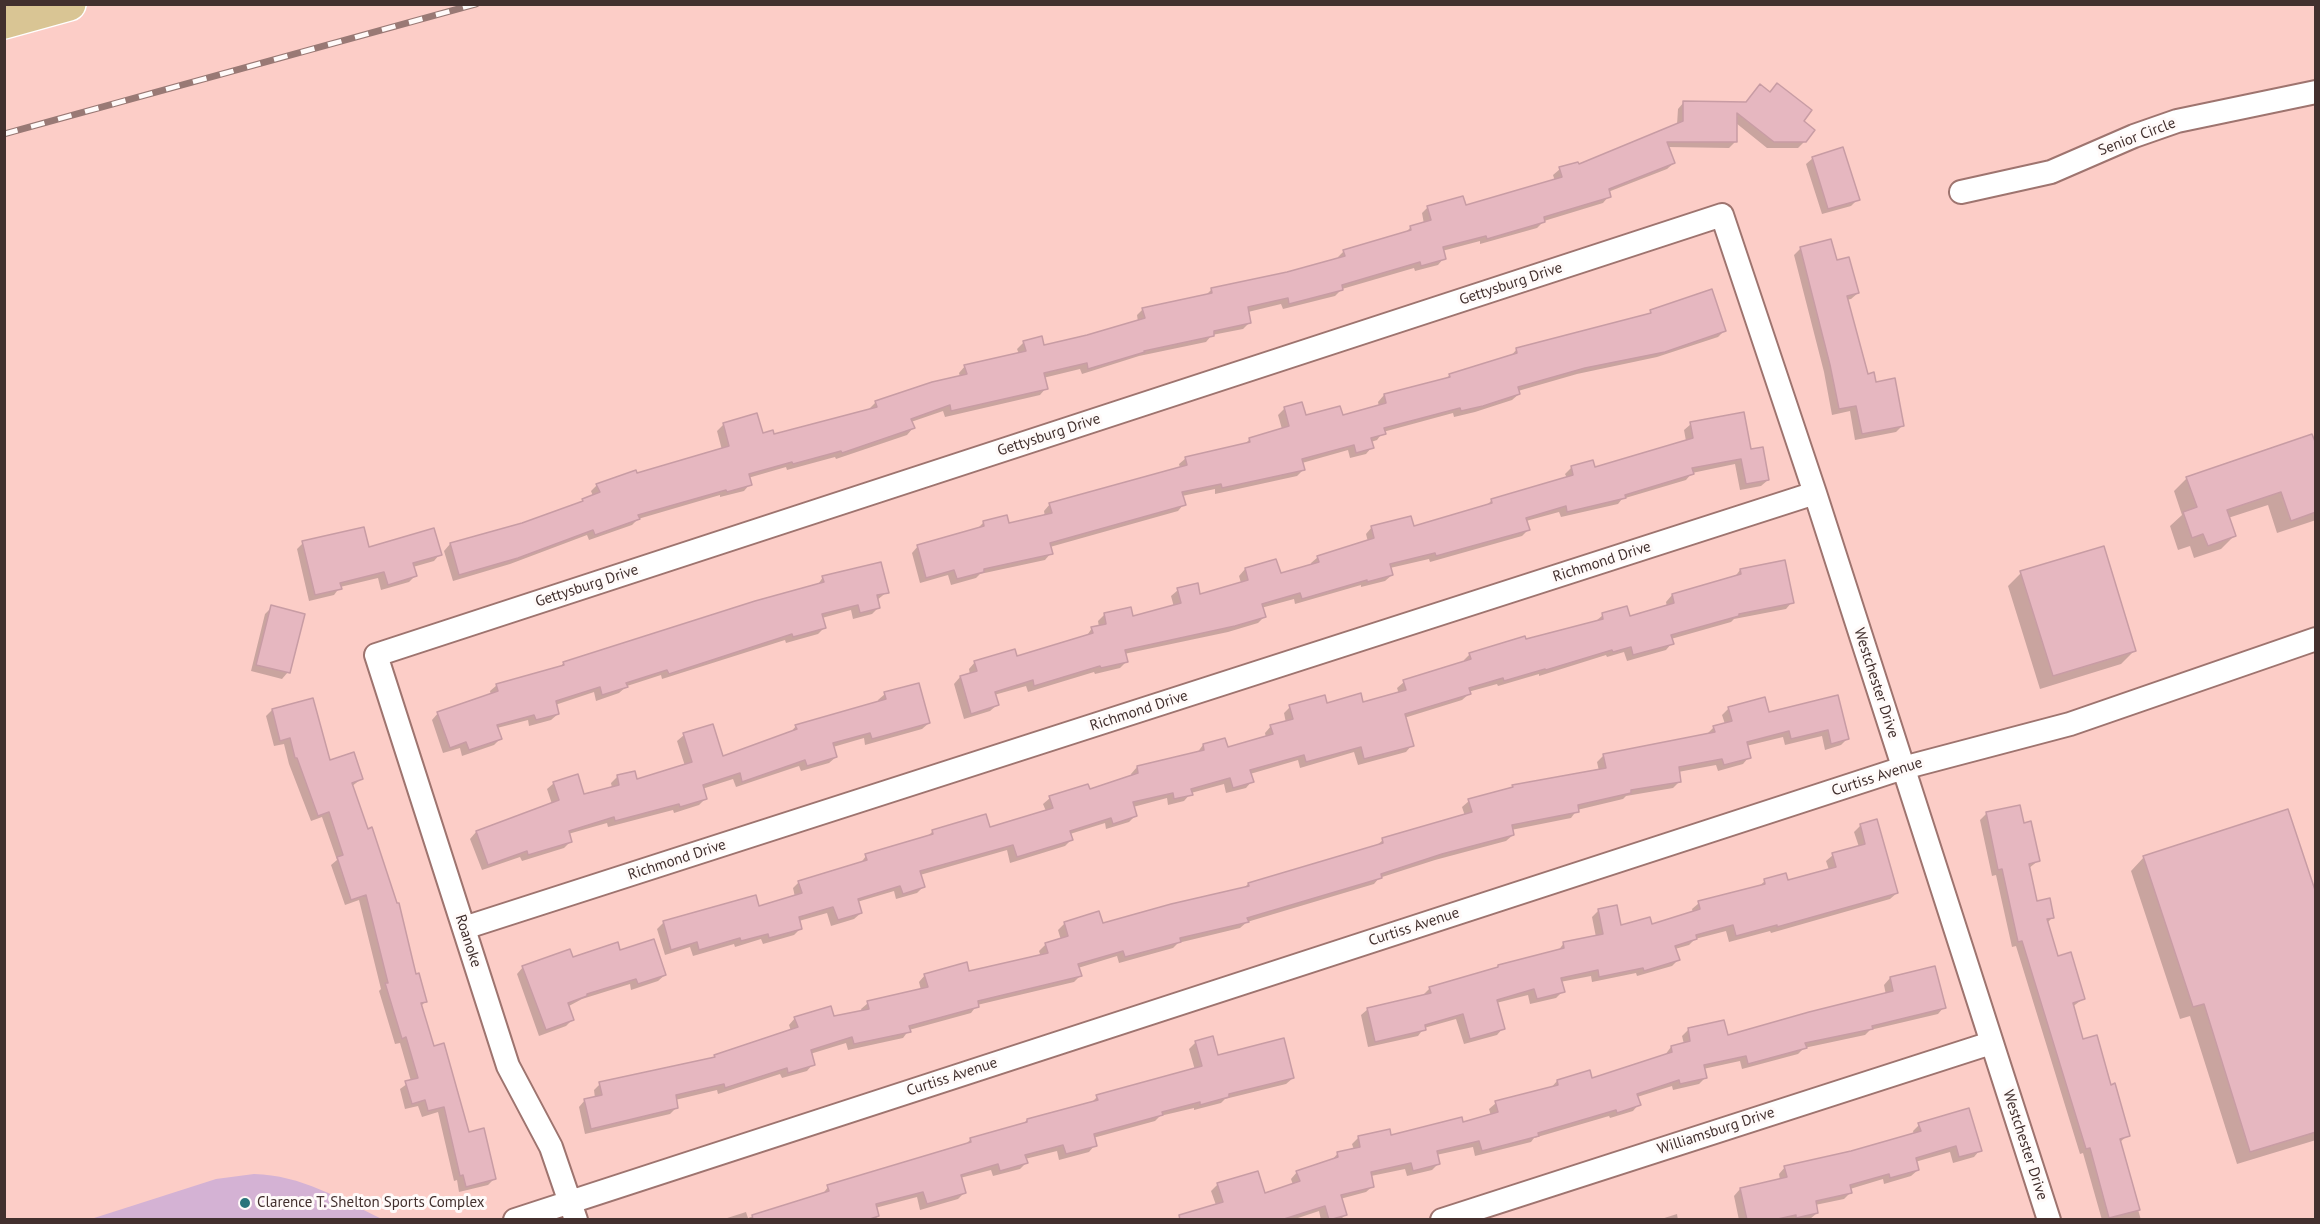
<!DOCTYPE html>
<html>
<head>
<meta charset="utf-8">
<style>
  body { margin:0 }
  #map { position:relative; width:2320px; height:1224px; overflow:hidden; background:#fccdc7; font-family:"PT Sans",sans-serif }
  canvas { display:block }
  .frame { position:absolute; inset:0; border:6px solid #42302e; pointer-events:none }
</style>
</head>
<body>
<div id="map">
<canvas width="2320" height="1224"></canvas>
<div class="frame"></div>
</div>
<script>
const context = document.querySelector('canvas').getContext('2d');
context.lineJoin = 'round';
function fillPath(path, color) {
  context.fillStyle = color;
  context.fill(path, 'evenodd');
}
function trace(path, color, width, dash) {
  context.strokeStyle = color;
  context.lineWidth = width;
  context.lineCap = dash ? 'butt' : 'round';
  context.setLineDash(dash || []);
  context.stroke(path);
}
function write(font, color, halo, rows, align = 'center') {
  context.font = font + ' "PT Sans",sans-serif';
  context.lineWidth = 6;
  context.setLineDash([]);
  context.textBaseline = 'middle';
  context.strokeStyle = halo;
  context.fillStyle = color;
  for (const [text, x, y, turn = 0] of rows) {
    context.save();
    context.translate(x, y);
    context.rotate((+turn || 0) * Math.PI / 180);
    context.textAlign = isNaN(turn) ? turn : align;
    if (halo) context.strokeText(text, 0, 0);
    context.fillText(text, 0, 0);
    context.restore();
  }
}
fillPath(new Path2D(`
  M254,1174C301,1175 340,1199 382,1219H91L216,1179Z`), '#d4b2d4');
fillPath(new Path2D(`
  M1684,102L1802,121L1805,141L1798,148H1767L1736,123V141L1729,148L1668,147L1674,163L1667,169L1608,192L1609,196L1603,203L1544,221L1537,228L1480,244V241L1442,251L1444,258L1438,265L1415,271L1414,268L1342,289L1335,296L1283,309L1281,304L1248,312L1250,322L1243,329L1212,335L1206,342L1139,356L1082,374L1080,369L1043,378L1046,388L1040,395L945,417L943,411L911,422L913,428L907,435L836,459L835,457L787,470L786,467L748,478L750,484L744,491L720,497V495L638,519L632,525L589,540L587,535L510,564L453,581L444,551L450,544L522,524L578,505L583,500L593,496L591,491L597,485L722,450L717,431L723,425L756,415L762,435L773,436L869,409L875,403L932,383L960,377L959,373L965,366L1019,354L1017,349L1024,342L1043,347L1138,322L1137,315L1143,309L1205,296L1212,289L1339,260L1338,257L1344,251L1405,233L1411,227L1424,224L1422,213L1428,207H1465L1555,181L1553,175L1560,169L1578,166L1677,125L1678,109Z
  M1813,158L1858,199L1851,206L1822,214L1806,164Z
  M1830,241L1836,262L1858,293L1851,299L1846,300L1866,375L1874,383L1903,425L1896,432L1855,440L1850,411L1832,415L1824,372L1794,255L1800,249Z
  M1651,312L1725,330L1718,337L1657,357L1577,374L1518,391L1519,394L1512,400L1475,412L1454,417L1453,413L1383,432L1377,440L1371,442L1372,447L1366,454L1350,458L1348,450L1302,463L1304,469L1297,476L1215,494V489L1182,496L1184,504L1178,511L1050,547L1051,553L1045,560L980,574L976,578L951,585L948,575L920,583L912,553L918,546L977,529L984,522L1007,525L1045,517L1044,511L1050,504L1180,468L1179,464L1186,458L1243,446L1250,439L1282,429L1278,415L1284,409L1301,404L1305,417H1342L1379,407L1378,402L1384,395L1445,379L1450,375L1510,357L1517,349L1647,315Z
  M1691,424L1750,451L1768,480L1761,486L1740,490L1735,464L1692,473L1686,480L1622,499L1618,504L1561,517L1559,512L1526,521L1528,530L1522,536L1430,562L1429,559L1390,568L1392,575L1385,581L1361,587V585L1295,604L1294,599L1261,608L1264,617L1258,623L1228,632L1124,654L1126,662L1120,668L1095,674L1094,672L1028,692L1026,686L994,695L997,705L990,711L964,719L954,684L960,677L970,675L969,669L975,662L1016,658L1086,637L1092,628L1099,627L1098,621L1105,614L1131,617L1174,607L1171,596L1178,590L1199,596L1241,583L1239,576L1245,569L1280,575L1312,566L1311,563L1318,557L1368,542L1366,534L1372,527L1413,528L1485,507L1492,500L1567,478L1565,474L1572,467L1593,469L1686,441L1684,430Z
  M2316,449V520L2277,533L2268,505L2228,518L2234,536L2221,549L2194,558L2190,546L2178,550L2170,526L2182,515L2174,491L2187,478Z
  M303,543L440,554L434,561L413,567L415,576L409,582L381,590L378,578L340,587L334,595L309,601L297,549Z
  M1740,570L1792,602L1786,609L1734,619L1731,622L1671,639L1672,643L1666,650L1627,661L1624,652L1607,657L1606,655L1539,676V674L1498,686L1497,684L1468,692L1469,694L1462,700L1404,718L1412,745L1406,752L1358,765L1354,752L1300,768L1298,760L1250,774L1252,781L1246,788L1226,793L1224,784L1191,793L1184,801L1168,805L1167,798L1133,807L1135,816L1129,822L1106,829L1105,823L1070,834L1071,840L1065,846L1010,863L1007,850L920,875L923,887L917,893L896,899L894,891L857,902L861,913L854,919L831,926L827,913L799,921L801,928L794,935L763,944L761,939L735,947L734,944L693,956L690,947L665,955L657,929L664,922L758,908L795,897L793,888L799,882L860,864L866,856L926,838L933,831L989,828L1046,811L1043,804L1050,798L1089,791L1132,777L1131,774L1137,767L1197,753L1203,745L1227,749L1266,738L1265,733L1271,726L1286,723L1284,713L1290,707L1362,704L1399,694L1397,688L1404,682L1464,663V660L1470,654L1596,621L1603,615L1629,618L1667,607L1666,602L1672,595L1734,578Z
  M2021,573L2134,651L2121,664L2040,689L2008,586Z
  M823,577L887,592L877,600L878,608L872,614L853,619L851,610L822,618L825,627L818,634L786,643L785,640L662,679L661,675L627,686L619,693L596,701L594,692L555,705L558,714L551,720L529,726L528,720L497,728L500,739L494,745L462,756L460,748L443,753L432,720L438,713L491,695L490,691L497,685L558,668L564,663L817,586Z
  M272,607L288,672L282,679L251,671L265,614Z
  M885,694L929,723L922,729L865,745L864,738L833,747L836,757L829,763L801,771L799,766L736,787L733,779L702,789L705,799L699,805L674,813L673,810L608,827L607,823L568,834L570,842L564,848L522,861L520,857L482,870L470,839L476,832L552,804L547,789L554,783L583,796L612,788L611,783L617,777L634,772L636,781L685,766L677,741L684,735L722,758L790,733L796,726L879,703L878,700Z
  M1837,697L1847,739L1841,745L1825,750L1822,736L1785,745L1783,737L1746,746L1749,757L1743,764L1718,771L1716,765L1678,772L1680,781L1673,788L1626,796L1623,799L1577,810L1571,818L1511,830L1513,835L1506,841L1435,860L1379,878L1374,884L1247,922L1240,928L1178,943L1173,948L1119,963L1117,956L1078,968L1080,976L1074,982L977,1005L971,1013L909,1030L903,1038L848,1050L846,1043L810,1054L813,1064L807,1071L782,1078L780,1074L718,1094L717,1090L675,1100L677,1107L670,1114L585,1134L579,1107L585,1100L595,1098L594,1090L600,1084L711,1059L715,1056L791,1031L789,1025L795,1018H833L862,1012L861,1009L868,1003L921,990L919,982L925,975L968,973L1041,957L1039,951L1046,944L1061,940L1058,930L1065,923L1102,925L1243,889L1248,884L1376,846L1383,840L1465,816L1462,807L1469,801L1513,787L1599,771L1597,762L1603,756L1707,734L1714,727L1725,724L1722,715L1729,708L1768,714Z
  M272,710L329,762L361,779L351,787L426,1001L421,1006L433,1047L468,1134L494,1179L488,1185L459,1192L457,1180L454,1181L438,1112L422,1117L418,1106L405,1109L400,1089L411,1081L400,1043L395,1044L379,991L381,989L359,900L345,905L331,865L337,860L322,817L311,821L289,764L284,744L274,746L266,716Z
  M1986,814L2022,824L2038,861L2029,868L2036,903L2053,917L2046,924L2057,958L2083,999L2072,1007L2082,1041L2110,1087L2128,1135L2119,1143L2141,1220H2102L2083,1153L2080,1154L2016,946L2012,947L1996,875L1992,876L1980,820Z
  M1861,825L1897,893L1890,899L1771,933L1770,931L1729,942L1726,931L1695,939L1689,945L1675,949L1678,960L1672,966L1637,976L1636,973L1592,982L1591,976L1560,982L1563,991L1556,998L1530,1004L1528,995L1496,1003L1503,1028L1497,1035L1464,1044L1456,1019L1424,1028L1418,1036L1368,1047L1361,1015L1368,1009L1423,995L1430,988L1496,969L1498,967L1558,951L1564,943L1596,937L1592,917L1599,910L1620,927L1651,926L1693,913L1692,909L1699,903L1758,887L1765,881L1787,882L1829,870L1826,861L1833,855L1859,847L1854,832Z
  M2144,857L2316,898V1140L2237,1164L2190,1016L2180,1019L2131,871Z
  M619,951L665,975L658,981L631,990L630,984L582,999L567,1007L572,1020L566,1026L539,1036L517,974L523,967Z
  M1890,978L1944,1007L1938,1014L1870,1030L1865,1035L1804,1048L1798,1054L1742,1069L1740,1061L1703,1069L1705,1078L1699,1084L1673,1090L1672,1086L1637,1097L1639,1104L1633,1111L1610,1118L1609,1116L1534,1138L1531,1142L1475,1156L1473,1147L1436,1155L1438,1164L1432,1170L1407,1176L1405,1169L1371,1176L1373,1186L1366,1192L1340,1199L1345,1215L1340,1220H1321L1319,1211L1292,1220H1187L1216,1205L1211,1191L1218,1184L1264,1195L1293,1185L1291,1179L1297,1172L1332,1160L1338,1153L1354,1150L1352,1144L1359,1137H1390L1462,1124L1491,1116L1489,1109L1496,1103L1550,1089L1557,1081L1591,1080L1665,1055L1671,1047L1684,1044L1682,1036L1688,1030L1727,1037L1886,995L1884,985Z
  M1196,1042L1217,1056L1293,1078L1286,1084L1225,1099L1221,1103L1194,1110V1108L1160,1116L1155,1121L1093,1138L1095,1145L1089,1152L1059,1160L1057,1151L1025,1159L1026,1163L1020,1169L993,1176L991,1170L960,1178L964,1193L958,1199L920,1210L917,1197L875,1208L878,1216L874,1220H721L746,1212L748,1218L822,1195L828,1187L964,1146L971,1139L1023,1124L1027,1120L1091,1103L1097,1097L1195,1070L1189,1049Z
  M1919,1125L1980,1150L1974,1157L1953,1163L1950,1152L1915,1162L1918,1170L1911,1176L1884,1184L1883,1179L1850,1189L1851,1192L1844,1199L1815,1205L1817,1213L1810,1219L1739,1220L1734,1196L1740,1189L1780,1180L1779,1174L1785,1167L1852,1152L1914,1135L1913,1131Z
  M1677,1214L1678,1220H1658Z`), '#0003');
const building = new Path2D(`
  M1777,83L1812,110L1804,121L1815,130L1806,142H1774L1737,113V142H1667L1675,163L1609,189L1611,197L1544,217L1545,222L1487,239L1486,236L1443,247L1446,259L1421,266L1420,262L1342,285L1343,290L1289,304L1288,298L1248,307L1251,323L1214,331V336L1144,351L1145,352L1088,369L1087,363L1044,373L1048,389L951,411L950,405L911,419L915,428L842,453L841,451L793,464L792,462L749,474L752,485L727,492L726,490L638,515L640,519L595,535L593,530L518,558L459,575L450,543L522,523L583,501L582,499L600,492L596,484L636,470L637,473L729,446L723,423L757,413L763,433L773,430L774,434L877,407L875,401L932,382L967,374L964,365L1026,351L1023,341L1042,336L1044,345L1087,335L1145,318L1142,308L1212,293L1211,288L1287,272L1345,256L1343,250L1411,230L1410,226L1431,220L1427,206L1463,196L1466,205L1562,177L1559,167L1578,162L1579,164L1683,121V101L1746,102L1760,84L1770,92Z
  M1843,147L1860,200L1828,209L1812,157Z
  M1831,239L1837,260L1849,257L1859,293L1847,296L1868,374L1874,372L1876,382L1895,378L1904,426L1862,434L1856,406L1839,409L1830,365L1800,247Z
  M1712,289L1726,331L1665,352L1585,368L1518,387L1520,394L1483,406L1461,411L1460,408L1384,428L1386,434L1371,438L1374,448L1356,453L1354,445L1302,459L1305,470L1222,488L1221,484L1182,492L1186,505L1050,543L1053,554L984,569V572L957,579L954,570L926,578L917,545L984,526L983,521L1007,515L1009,523L1052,513L1049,503L1187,465L1185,457L1250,442L1249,438L1289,426L1284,407L1302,402L1306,415L1340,406L1343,415L1386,403L1384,394L1450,377L1449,374L1517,353L1516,348L1651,313L1650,310Z
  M1744,412L1751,449L1763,447L1769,480L1746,484L1741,459L1692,468L1694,474L1625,495L1626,498L1567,512L1566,506L1526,518L1530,530L1436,556L1435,553L1390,564L1393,575L1367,582V580L1302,599L1300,593L1262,604L1266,617L1235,626L1125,650L1128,662L1101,668L1100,666L1034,686L1033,680L995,692L999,705L971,714L960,676L977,671L974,661L1015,649L1017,656L1093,633L1091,627L1106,624L1104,613L1131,607L1133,616L1181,603L1177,588L1198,583L1200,594L1248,580L1245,568L1276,559L1281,573L1319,562L1317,556L1374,538L1371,526L1411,516L1414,526L1492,503L1491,499L1573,475L1571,466L1593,460L1595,467L1693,438L1690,422Z
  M2312,434L2316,444V512L2291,521L2281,492L2227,510L2236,536L2208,546L2203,534L2192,538L2183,512L2197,507L2186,477Z
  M364,527L369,547L434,528L442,555L413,563L417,576L388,585L384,572L340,583L342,589L315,595L302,541Z
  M2104,546L2136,651L2053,676L2020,571Z
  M1785,560L1794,603L1739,614V616L1671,635L1674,644L1633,655L1631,647L1613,652L1612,650L1546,670L1545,669L1504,681L1503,678L1469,688L1471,694L1405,714L1414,746L1364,759L1361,747L1306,762L1304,755L1250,770L1254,782L1233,788L1230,778L1191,789L1193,795L1174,799L1173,793L1133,802L1137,816L1113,824L1111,818L1070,831L1073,840L1017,857L1013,845L920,871L925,887L903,894L900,886L858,899L862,913L838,920L833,907L799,917L802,929L769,938L768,934L741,941L740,938L699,950L697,942L671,950L663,921L756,895L759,906L802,893L798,881L867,860L865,854L933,834L932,830L986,814L990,827L1053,808L1049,796L1088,784L1090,789L1138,773L1137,766L1204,750L1203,744L1225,738L1228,747L1273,734L1270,725L1293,719L1289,705L1325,695L1327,703L1361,693L1363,702L1406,690L1403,680L1471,659L1469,653L1525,636L1526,639L1603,619L1602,613L1627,606L1630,616L1674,603L1672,594L1741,574L1740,569Z
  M881,562L889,593L877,595L880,608L860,613L858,605L822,614L826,628L793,637L792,634L669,674L667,670L626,683L628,687L602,695L600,687L556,701L559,714L536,720L534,715L497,725L502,739L469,750L466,742L450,748L437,712L498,691L496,684L564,665L563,662L755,601L824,582L822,576Z
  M271,605L305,614L290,673L256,665Z
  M919,683L930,723L872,739L870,733L833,743L837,757L807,766L805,760L742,782L740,773L703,785L707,799L680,807L679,804L615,821L614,817L569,831L572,842L528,855L527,851L488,865L476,831L559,800L553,782L578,774L584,794L619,785L617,775L635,771L637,779L692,762L683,733L713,724L723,756L797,729L795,725L886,699L884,692Z
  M1838,695L1849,739L1831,744L1828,730L1791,739L1789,731L1747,742L1751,758L1724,765L1722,759L1679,767L1681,782L1631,790V793L1578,805L1579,812L1512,825L1514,835L1442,854L1381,874L1382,878L1247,918L1249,922L1180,938L1181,942L1125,957L1123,951L1078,964L1082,976L978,1001L979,1007L909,1026L911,1032L854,1044L852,1037L811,1050L815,1065L788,1073L787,1068L725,1088L724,1084L676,1095L678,1108L591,1129L584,1099L602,1095L599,1082L715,1057L714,1055L798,1027L794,1017L831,1006L834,1016L869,1009L867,1001L928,987L924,974L967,962L969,971L1048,953L1045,943L1068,936L1064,922L1099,911L1103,923L1171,904L1249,886L1248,883L1383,843L1382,838L1472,812L1468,799L1513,787L1512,785L1606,768L1603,754L1715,732L1713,726L1732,721L1728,707L1765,697L1769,712Z
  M313,698L330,760L354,752L363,779L352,783L368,829L372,827L397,903H399L416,974L419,973L427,1002L421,1003L434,1046L444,1043L469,1132L484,1128L496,1179L466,1187L463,1175L460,1176L444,1107L428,1111L425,1100L412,1104L405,1081L418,1078L406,1037L402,1039L385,983H388L366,895L351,900L337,857L343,855L329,812L318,816L297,758H295L290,738L280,741L272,709Z
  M2020,805L2024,823L2031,821L2040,861L2029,864L2037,901L2050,898L2054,918L2047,919L2058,956L2071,952L2085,999L2073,1003L2083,1039L2097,1035L2111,1085L2115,1083L2130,1136L2120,1139L2140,1210L2109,1218L2090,1148L2086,1149L2022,941L2018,942L2002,869L1998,870L1986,812Z
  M2288,809L2316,893V1132L2250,1152L2204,1004L2193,1007L2143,856Z
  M1877,819L1898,893L1777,927V925L1736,936L1733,925L1696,935L1697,939L1675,946L1680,960L1644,971L1643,968L1599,977L1598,970L1561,978L1565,992L1537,999L1534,989L1497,1000L1505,1029L1470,1039L1463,1014L1425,1025L1426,1030L1375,1042L1367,1008L1431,993L1429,987L1498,967V965L1564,948L1563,942L1603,934L1598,909L1617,905L1621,925L1650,917L1652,924L1700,909L1698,901L1765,884L1764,879L1786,873L1788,880L1836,867L1832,853L1865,844L1860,824Z
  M654,939L666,975L638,984L636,979L587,994V996L568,1003L574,1020L546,1030L522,966L570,949L573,957L618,942L620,950Z
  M1935,966L1946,1008L1872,1026L1873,1029L1805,1043L1807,1048L1748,1064L1746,1056L1704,1065L1707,1078L1680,1084L1679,1080L1637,1094L1641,1105L1617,1113L1616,1110L1538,1133L1539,1136L1482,1151L1479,1141L1437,1151L1440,1164L1413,1171L1411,1163L1371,1172L1374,1187L1341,1195L1347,1215L1329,1220L1325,1206L1281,1220H1180L1179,1215L1223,1202L1217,1183L1258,1171L1265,1193L1300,1181L1296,1171L1338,1157L1337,1152L1360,1147L1358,1136L1390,1129L1391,1135L1462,1117L1463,1122L1498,1112L1495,1101L1558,1085L1557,1080L1590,1070L1592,1078L1672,1052L1671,1046L1690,1041L1688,1028L1724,1020L1728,1035L1809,1012L1893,991L1890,977Z
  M1213,1036L1218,1055L1284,1038L1294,1078L1229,1094V1097L1200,1105V1102L1162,1112L1163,1115L1094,1134L1097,1146L1066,1154L1063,1145L1025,1155L1028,1163L1000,1171L998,1164L961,1175L966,1193L927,1204L923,1192L876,1204L879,1216L867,1220H753L752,1215L829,1191L827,1185L971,1142L970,1138L1027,1122V1119L1098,1100L1096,1095L1202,1066L1195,1041Z
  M1969,1108L1982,1151L1959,1157L1956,1146L1916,1158L1919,1170L1890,1178L1889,1174L1850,1185L1852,1193L1816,1201L1818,1213L1796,1218V1215L1773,1220H1747L1740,1188L1787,1177L1784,1166L1851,1151L1921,1131L1918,1123Z`);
fillPath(building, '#e6b7c0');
trace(building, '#c89ca4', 1.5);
const street = new Path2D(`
  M1961,192L2051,172L2134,136L2177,121L2316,92
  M464,928L1815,493
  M515,1220L1903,768L2070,724L2316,639
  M576,1220L551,1147L508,1066L376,655L1722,215L1815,493L2049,1220
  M1442,1220L1991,1043`);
const primary = new Path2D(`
  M4,22L69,4`);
trace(street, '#9e746f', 26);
trace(primary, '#fff', 36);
trace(street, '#fff', 22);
trace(primary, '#d9c594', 33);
const rail = new Path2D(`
  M4,134L476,4`);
trace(rail, '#997975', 7);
trace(rail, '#fffaf9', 4.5, [14]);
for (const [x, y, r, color] of [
  [245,1203,6,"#2a737b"]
]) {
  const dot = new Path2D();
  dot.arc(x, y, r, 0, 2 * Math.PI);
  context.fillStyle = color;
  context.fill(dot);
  trace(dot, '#fffaf9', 2);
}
write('15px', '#42302e', '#fffaf9', [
  ["Senior Circle",2137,137,-21],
  ["Gettysburg Drive",1511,284,-18],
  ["Gettysburg Drive",1049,435,-18],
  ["Richmond Drive",1602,562,-18],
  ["Gettysburg Drive",587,586,-18],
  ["Westchester Drive",1876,683,72],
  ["Richmond Drive",1139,711,-18],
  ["Curtiss Avenue",1877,777,-18],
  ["Richmond Drive",677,860,-18],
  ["Curtiss Avenue",1414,927,-18],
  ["Roanoke",468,941,72],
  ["Curtiss Avenue",952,1077,-18],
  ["Williamsburg Drive",1716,1131,-18],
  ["Westchester Drive",2025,1145,72]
]);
write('15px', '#42302e', '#fffaf9', [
  ["Clarence T. Shelton Sports Complex",257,1203]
], 'left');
</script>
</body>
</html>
